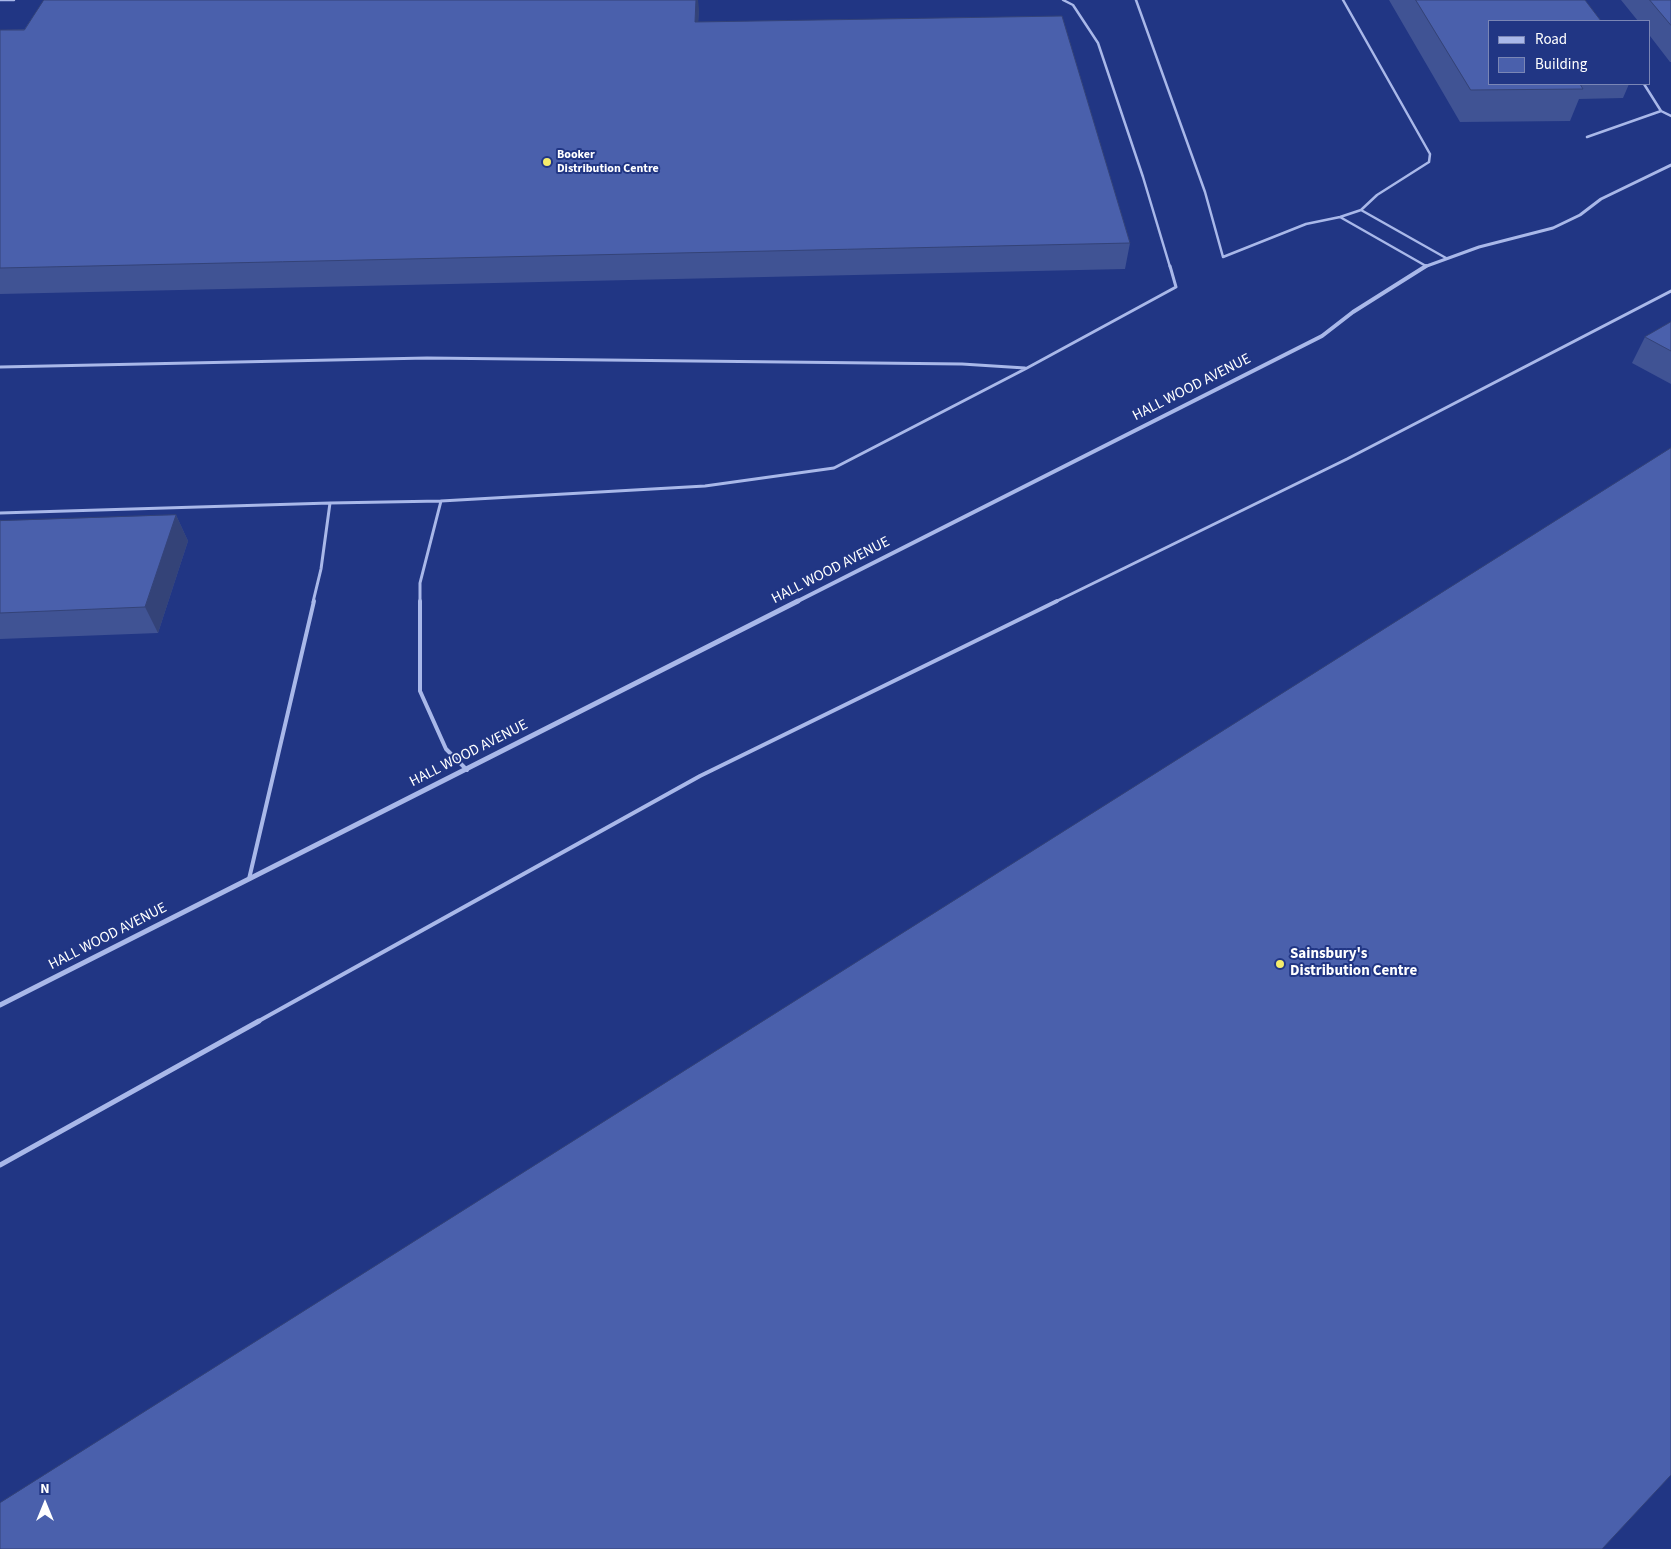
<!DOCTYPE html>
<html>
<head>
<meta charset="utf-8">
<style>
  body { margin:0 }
  #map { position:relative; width:1671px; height:1549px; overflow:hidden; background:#213684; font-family:"Source Sans 3",sans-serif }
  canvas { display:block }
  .legend { position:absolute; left:1488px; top:20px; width:162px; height:65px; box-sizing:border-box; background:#213684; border:1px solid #7a86b5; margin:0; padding:6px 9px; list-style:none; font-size:15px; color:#fff }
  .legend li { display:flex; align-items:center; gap:10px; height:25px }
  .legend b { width:25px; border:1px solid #7a86b5 }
  .north { position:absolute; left:20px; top:1479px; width:50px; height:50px; -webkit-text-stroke:4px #213684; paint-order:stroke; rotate:0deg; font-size:14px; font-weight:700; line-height:20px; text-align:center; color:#fff }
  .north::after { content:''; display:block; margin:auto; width:18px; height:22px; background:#fff; clip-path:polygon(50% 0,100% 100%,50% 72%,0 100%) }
</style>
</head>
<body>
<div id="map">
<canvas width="1671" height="1549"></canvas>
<ul class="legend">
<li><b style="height:6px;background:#a9b8e9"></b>Road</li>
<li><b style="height:14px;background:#4a60ac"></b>Building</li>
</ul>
<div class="north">N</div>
</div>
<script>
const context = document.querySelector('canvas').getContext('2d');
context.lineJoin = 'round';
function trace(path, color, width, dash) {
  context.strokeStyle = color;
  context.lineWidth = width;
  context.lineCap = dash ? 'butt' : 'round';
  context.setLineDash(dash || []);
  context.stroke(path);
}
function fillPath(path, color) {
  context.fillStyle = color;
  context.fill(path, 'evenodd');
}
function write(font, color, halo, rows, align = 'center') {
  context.font = font + ' "Source Sans 3",sans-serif';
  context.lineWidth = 4;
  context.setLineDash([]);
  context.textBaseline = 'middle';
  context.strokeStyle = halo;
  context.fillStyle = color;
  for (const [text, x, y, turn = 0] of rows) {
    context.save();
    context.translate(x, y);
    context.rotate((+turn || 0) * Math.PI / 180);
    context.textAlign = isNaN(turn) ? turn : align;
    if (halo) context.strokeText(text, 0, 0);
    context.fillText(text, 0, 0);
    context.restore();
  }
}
trace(new Path2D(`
  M0,0H14
  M1063,0L1073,5L1098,43L1143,177L1170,267
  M1136,0L1205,192L1223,257L1306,224L1340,217L1361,210L1377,195L1429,162L1430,154L1343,0
  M1644,84L1661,111
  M1587,137L1661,111L1671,116
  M1361,210L1446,258
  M1340,217L1426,266`), '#a9b8e9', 2.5);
trace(new Path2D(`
  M0,367L427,358L962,364L1025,368
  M330,503L441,501
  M0,513L330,503L321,569L313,602
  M420,602V583L441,501L705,486L834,468L1027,368L1176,287L1170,266
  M1055,602L1347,459L1671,291`), '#a9b8e9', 3);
trace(new Path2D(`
  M420,601V691L446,749L467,770
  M249,879L314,601
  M257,1022L700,776L1057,601`), '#a9b8e9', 4);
trace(new Path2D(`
  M0,1165L259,1021`), '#a9b8e9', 5);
trace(new Path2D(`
  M1424,267L1479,247L1553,228L1580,215L1601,199L1671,165`), '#a9b8e9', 3);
trace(new Path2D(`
  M796,602L1322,336L1353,312L1426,266`), '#a9b8e9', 4);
trace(new Path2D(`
  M0,1005L798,601`), '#a9b8e9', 5);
fillPath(new Path2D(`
  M1389,0H1585L1490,84H1629L1623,98L1579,99L1570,121L1460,122Z
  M1621,0H1671V62H1670L1650,36V21H1638Z
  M699,9L698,22L1130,243L1125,269L0,294V30Z
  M1671,322V384L1632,363L1645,337Z
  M176,515L188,541L158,633L0,639V521Z`), '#405394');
fillPath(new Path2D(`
  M696,0H698L699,9L697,46L695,22Z
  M176,515L188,541L158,633L145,607Z`), '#344378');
const building = new Path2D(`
  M44,0H696L695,22L1062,16L1130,243L0,268V30H24Z
  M1416,0H1585L1601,21H1490V84H1580L1583,89L1471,90Z
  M1650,0H1671V25Z
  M1671,322V351L1645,337Z
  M1671,448V1475L1602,1549H0V1503Z
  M176,515L145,607L0,613V521Z`);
fillPath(building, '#4a60ac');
trace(building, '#344378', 1);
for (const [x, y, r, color] of [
  [547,162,5,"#f5ec6b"],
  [1280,964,5,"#f5ec6b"]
]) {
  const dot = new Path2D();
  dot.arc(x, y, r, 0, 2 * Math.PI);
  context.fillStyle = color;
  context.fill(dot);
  trace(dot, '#213684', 2);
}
write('bold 12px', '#fff', '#213684', [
  ["Booker",557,155],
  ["Distribution Centre",557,169]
], 'left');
write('15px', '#fff', '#213684', [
  ["HALL WOOD AVENUE",1192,388,-27],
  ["HALL WOOD AVENUE",831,571,-27],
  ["HALL WOOD AVENUE",469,754,-27],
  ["HALL WOOD AVENUE",108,937,-27]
]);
write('bold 15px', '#fff', '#213684', [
  ["Sainsbury's",1290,955],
  ["Distribution Centre",1290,972]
], 'left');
</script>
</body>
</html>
